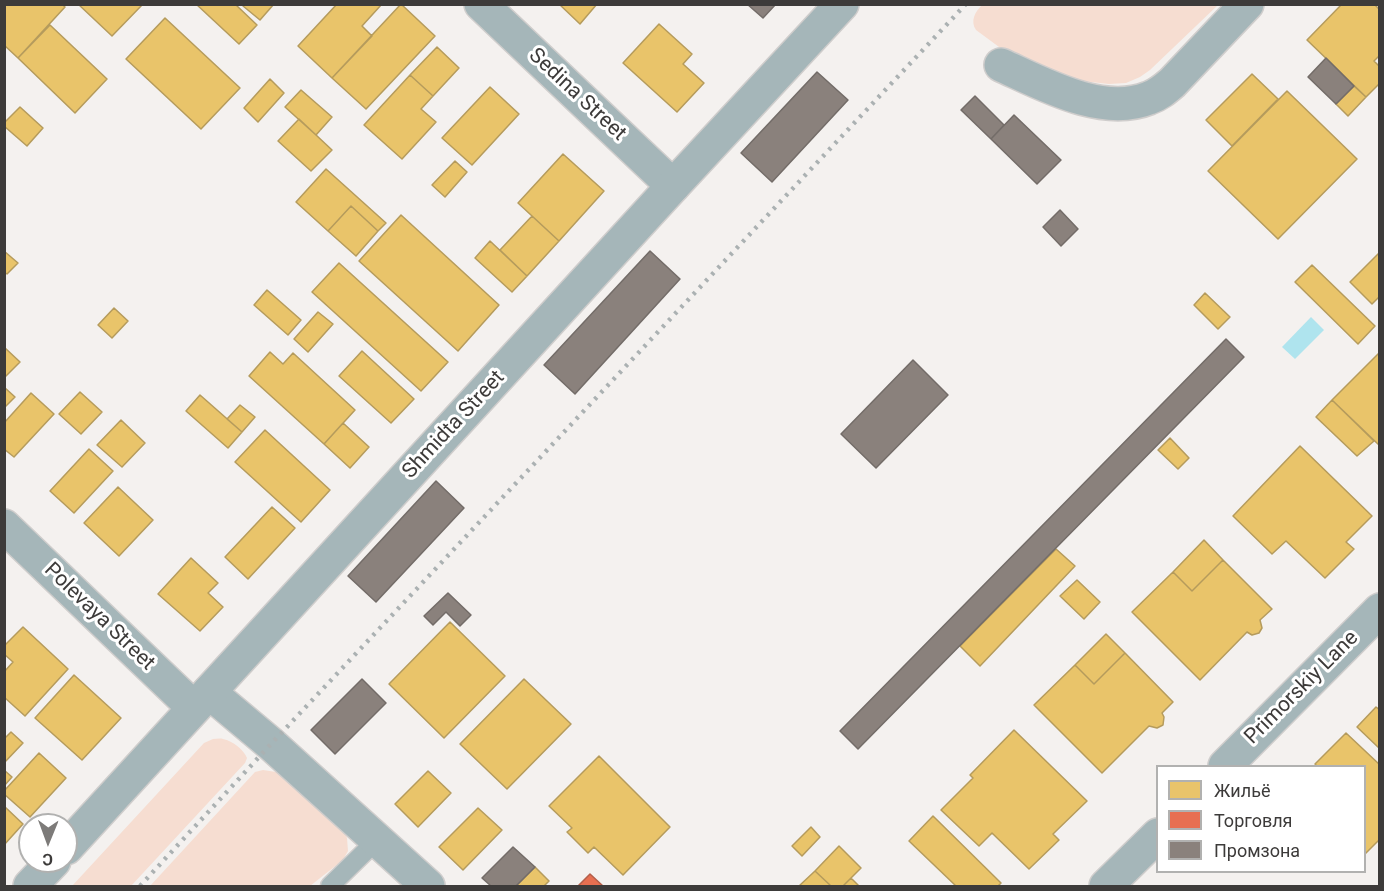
<!DOCTYPE html>
<html>
<head>
<meta charset="utf-8">
<style>
  body { margin:0 }
  #map { position:relative; width:1384px; height:891px; overflow:hidden; background:#f4f1ef; font-family:Roboto,sans-serif }
  canvas { display:block }
  .frame { position:absolute; inset:0; border:6px solid #3d3b3a; pointer-events:none }
  .legend { position:absolute; left:1156px; top:765px; width:210px; height:108px; box-sizing:border-box; background:#fff; border:2px solid #b1b1b0; margin:0; padding:8px 10px; list-style:none; font-size:18px; color:#3d3b3a }
  .legend li { display:flex; align-items:center; gap:12px; height:30px }
  .legend b { width:30px; border:2px solid #b1b1b0 }
  .north { position:absolute; left:18px; top:813px; width:60px; height:60px; box-sizing:border-box; background:#fff; border:2px solid #b1b1b0; border-radius:50%; rotate:181deg; font-size:16px; font-weight:700; line-height:24px; text-align:center; color:#3d3b3a }
  .north::after { content:''; display:block; margin:auto; width:21px; height:27px; background:#7d7b79; clip-path:polygon(50% 0,100% 100%,50% 72%,0 100%) }
</style>
</head>
<body>
<div id="map">
<canvas width="1384" height="891"></canvas>
<div class="frame"></div>
<ul class="legend">
<li><b style="height:16px;background:#e9c46a"></b>Жильё</li>
<li><b style="height:16px;background:#e76f51"></b>Торговля</li>
<li><b style="height:16px;background:#8a817c"></b>Промзона</li>
</ul>
<div class="north">С</div>
</div>
<script>
const context = document.querySelector('canvas').getContext('2d');
context.lineJoin = 'round';
function fillPath(path, color) {
  context.fillStyle = color;
  context.fill(path, 'evenodd');
}
function trace(path, color, width, dash) {
  context.strokeStyle = color;
  context.lineWidth = width;
  context.lineCap = dash ? 'butt' : 'round';
  context.setLineDash(dash || []);
  context.stroke(path);
}
function write(font, color, halo, rows, align = 'center') {
  context.font = font + ' Roboto,sans-serif';
  context.lineWidth = 6;
  context.setLineDash([]);
  context.textBaseline = 'middle';
  context.strokeStyle = halo;
  context.fillStyle = color;
  for (const [text, x, y, turn = 0] of rows) {
    context.save();
    context.translate(x, y);
    context.rotate((+turn || 0) * Math.PI / 180);
    context.textAlign = isNaN(turn) ? turn : align;
    if (halo) context.strokeText(text, 0, 0);
    context.fillText(text, 0, 0);
    context.restore();
  }
}
fillPath(new Path2D(`
  M982,5H1218L1150,70L1140,77L1126,83L1109,84L1082,81L1014,58L976,30C970,21 975,12 982,5Z
  M213,739C216,739 220,738 223,739C233,741 244,750 247,758L245,763L131,886H72L204,743Z
  M263,770L276,772L293,781L342,827L347,838L348,851L343,860L310,886H150L255,772Z`), '#f6ddd1');
fillPath(new Path2D(`
  M1311,317L1324,330L1295,359L1282,347Z`), '#afe4ee');
const homes = new Path2D(`
  M4,4H62L65,7L18,58L4,45Z
  M78,4H143L112,36Z
  M196,4H235L257,25L239,44Z
  M245,4H274L260,20L243,6Z
  M337,4H382L362,26L372,36L332,78L298,46Z
  M401,4L435,36L366,109L332,78Z
  M559,4H597L580,24Z
  M1342,4H1374L1380,10V55L1374,61L1380,67V83L1366,97L1307,40Z
  M165,18L240,88L201,129L126,59Z
  M659,24L692,54L683,64L704,83L677,112L623,63Z
  M50,25L107,79L75,113L18,58Z
  M437,47L459,68L433,96L410,75Z
  M1252,74L1278,99L1232,146L1206,120Z
  M410,75L433,96L421,109L436,122L402,159L364,125Z
  M270,79L284,93L258,122L244,108Z
  M1354,86L1366,97L1348,116L1336,104Z
  M490,87L519,114L472,165L442,138Z
  M301,90L332,117L316,135L285,107Z
  M1287,91L1357,159L1278,239L1208,171Z
  M20,107L43,128L27,146L4,126V123Z
  M299,119L332,150L311,171L278,141Z
  M563,154L604,191L559,241L518,203Z
  M455,161L467,172L445,197L432,185Z
  M326,169L386,223L378,231L351,206L328,231L296,202Z
  M351,206L378,231L356,256L328,231Z
  M401,215L499,305L458,351L359,261Z
  M532,216L559,241L527,276L500,250Z
  M490,241L527,276L512,292L475,258Z
  M4,251L18,263L7,274L4,272Z
  M1380,252V296L1372,304L1350,282Z
  M339,263L448,362L421,391L312,292Z
  M1312,265L1375,326L1358,344L1295,282Z
  M267,290L301,320L288,335L254,305Z
  M1205,293L1230,317L1218,329L1194,305Z
  M114,308L128,321L112,338L98,325Z
  M318,312L333,324L308,352L294,339Z
  M4,347L20,362L4,378Z
  M362,351L414,399L391,423L339,376Z
  M270,352L283,364L293,353L355,410L324,444L249,376Z
  M1380,352V446L1332,400Z
  M4,387L15,397L4,408Z
  M80,392L102,412L81,434L59,414Z
  M31,393L54,414L14,457L4,449V423Z
  M200,395L242,432L228,448L186,411Z
  M1332,400L1374,441L1357,456L1316,417Z
  M240,405L255,417L242,432L227,419Z
  M121,420L145,443L122,467L97,445Z
  M343,423L369,447L350,468L324,444Z
  M265,430L330,490L301,522L235,462Z
  M1170,438L1189,458L1178,469L1158,450Z
  M1300,446L1372,516L1346,542L1354,549L1325,578L1286,541L1272,554L1233,516Z
  M89,449L113,471L74,513L50,491Z
  M118,487L153,520L119,556L84,523Z
  M272,507L295,528L248,579L225,557Z
  M1204,540L1223,560L1192,591L1173,572Z
  M1056,549L1075,566L980,666L960,646Z
  M191,558L218,583L208,593L223,607L200,631L158,594Z
  M1223,560L1272,609L1260,620L1262,628L1259,633L1252,635L1247,632L1200,680L1132,612L1173,572L1192,591Z
  M1077,580L1100,602L1084,619L1060,596Z
  M450,622L505,676L444,738L389,684Z
  M23,627L68,669L25,716L4,697V672L13,662L4,654V646Z
  M1106,634L1125,653L1094,684L1075,665Z
  M1125,653L1173,702L1162,713L1164,717L1163,725L1157,728L1149,726L1102,773L1034,705L1075,665L1094,684Z
  M74,675L121,718L82,760L35,718Z
  M524,679L571,724L507,789L460,744Z
  M1376,707L1380,710V749L1357,727Z
  M1014,730L1087,801L1053,834L1059,840L1029,869L992,833L979,846L941,810L973,778L970,775Z
  M11,732L23,743L4,763V739Z
  M1346,733L1380,765V839L1365,854L1364,766H1317L1315,764Z
  M39,753L66,778L30,817L4,794V791Z
  M599,756L670,827L623,875L594,847L588,853L567,832L572,828L549,806Z
  M4,770L12,777L4,786Z
  M428,771L451,793L418,827L395,804Z
  M4,806L23,824L4,845Z
  M478,808L502,830L463,870L439,847Z
  M933,816L1001,883L998,886H956L909,841Z
  M811,827L820,837L802,856L792,846Z
  M839,846L861,868L843,886H831L815,871Z
  M535,867L549,881L544,886H516Z
  M815,871L831,886H799Z
  M851,878L859,886H843Z`);
fillPath(homes, '#e9c46a');
trace(homes, '#b59b5c', 1.5);
const shops = new Path2D(`
  M590,874L603,886H578Z`);
fillPath(shops, '#e76f51');
trace(shops, '#b45f4a', 1.5);
const industry = new Path2D(`
  M747,4H776L763,18Z
  M1326,58L1354,86L1336,104L1308,77Z
  M817,72L848,100L772,182L741,153Z
  M975,96L1004,125L991,139L961,110Z
  M1014,115L1061,160L1037,184L991,139Z
  M1060,210L1078,229L1061,246L1043,227Z
  M650,251L680,279L575,394L544,365Z
  M1226,339L1244,357L858,749L840,731Z
  M913,360L948,395L876,468L841,434Z
  M436,481L464,508L376,602L348,576Z
  M448,593L471,615L460,626L446,612L433,625L424,616Z
  M362,679L386,703L335,754L311,730Z
  M513,847L535,867L516,886H491L482,878Z`);
fillPath(industry, '#8a817c');
trace(industry, '#736c68', 1.5);
const service = new Path2D(`
  M330,886L377,840`);
const minor = new Path2D(`
  M481,4L673,186
  M1001,65C1043,84 1102,117 1149,98C1158,95 1165,89 1172,83L1247,4
  M4,526L194,708
  M209,692L271,744L428,886
  M1225,766L1380,610
  M1106,886L1158,835`);
const tertiary = new Path2D(`
  M66,848L673,186L842,4
  M30,886L54,861`);
trace(service, '#cfcdcc', 21);
trace(minor, '#cfcdcc', 36);
trace(tertiary, '#cfcdcc', 36);
trace(service, '#a5b6b9', 18);
trace(minor, '#a5b6b9', 33);
trace(tertiary, '#a5b6b9', 33);
trace(new Path2D(`
  M140,886L271,744L966,4`), '#abb1b2', 4.5, [3, 6]);
write('21px', '#3d3b3a', '#fff', [
  ["Sedina Street",577,95,43],
  ["Shmidta Street",454,425,-47],
  ["Polevaya Street",99,617,44],
  ["Primorskiy Lane",1302,688,-45]
]);
</script>
</body>
</html>
